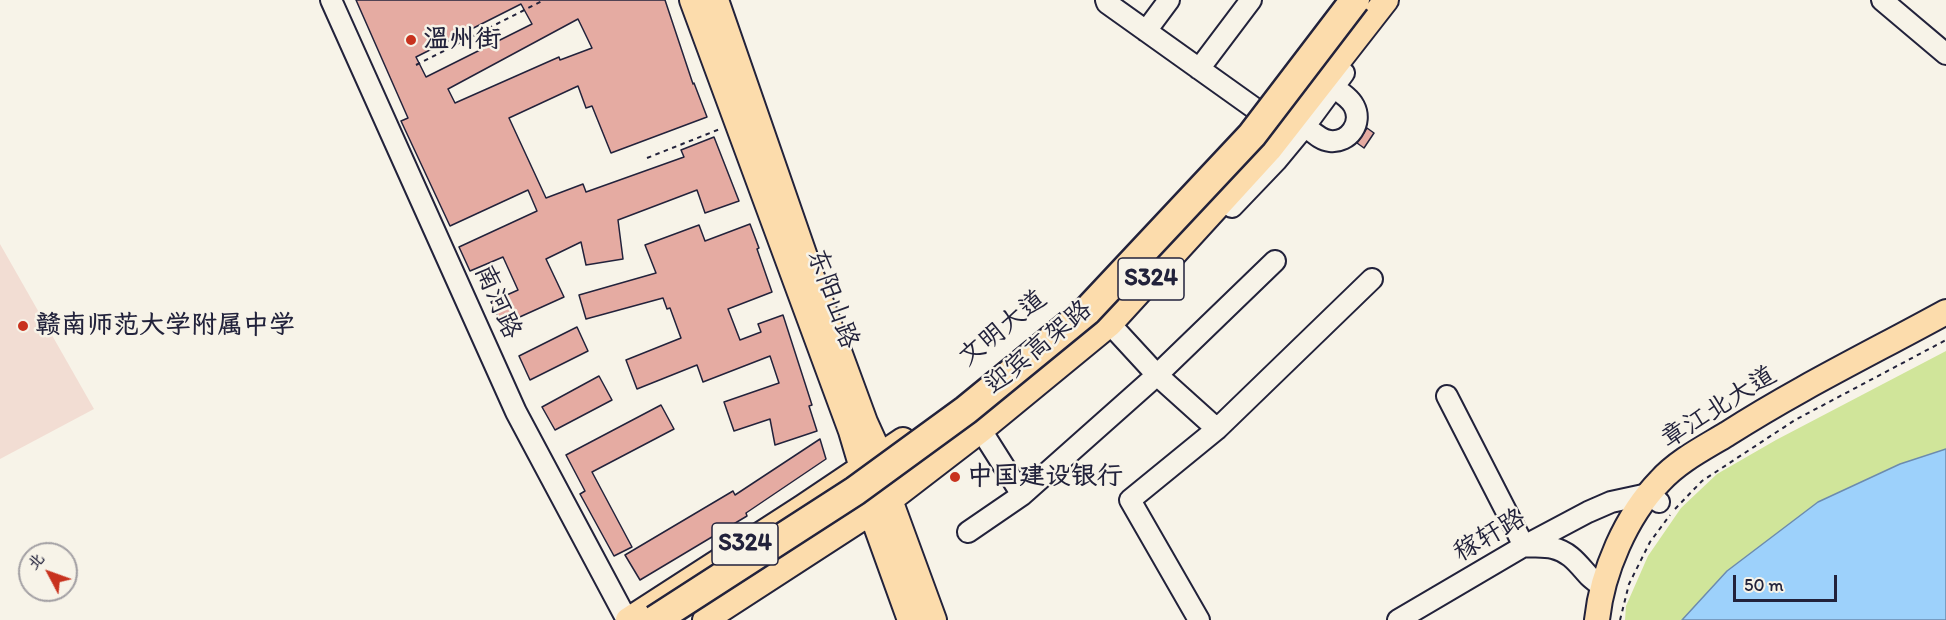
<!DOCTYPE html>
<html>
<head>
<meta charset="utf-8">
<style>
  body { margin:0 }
  #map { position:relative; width:1946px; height:620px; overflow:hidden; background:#f7f3e8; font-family:Itim,"LXGW WenKai TC",sans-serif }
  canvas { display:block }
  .north { position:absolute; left:18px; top:542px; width:60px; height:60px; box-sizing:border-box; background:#f7f3e8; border:2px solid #a29fa3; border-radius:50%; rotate:311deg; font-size:16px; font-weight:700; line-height:24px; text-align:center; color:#22223b }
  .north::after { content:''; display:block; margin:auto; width:21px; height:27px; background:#c8321e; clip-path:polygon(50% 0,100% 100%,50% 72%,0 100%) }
  .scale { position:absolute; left:1733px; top:575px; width:104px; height:27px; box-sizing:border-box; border:3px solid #22223b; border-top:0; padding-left:8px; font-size:18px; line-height:21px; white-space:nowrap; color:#22223b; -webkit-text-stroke:4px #f7f3e8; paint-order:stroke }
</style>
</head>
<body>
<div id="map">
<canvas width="1946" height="620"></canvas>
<div class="north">北</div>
<div class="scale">50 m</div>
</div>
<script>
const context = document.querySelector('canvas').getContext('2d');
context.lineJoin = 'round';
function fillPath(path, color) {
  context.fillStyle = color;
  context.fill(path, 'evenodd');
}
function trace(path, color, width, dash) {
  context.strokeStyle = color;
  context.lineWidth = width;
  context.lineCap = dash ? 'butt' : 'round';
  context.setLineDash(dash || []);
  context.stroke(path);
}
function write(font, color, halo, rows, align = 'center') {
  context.font = font + ' Itim,"LXGW WenKai TC",sans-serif';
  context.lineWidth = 5;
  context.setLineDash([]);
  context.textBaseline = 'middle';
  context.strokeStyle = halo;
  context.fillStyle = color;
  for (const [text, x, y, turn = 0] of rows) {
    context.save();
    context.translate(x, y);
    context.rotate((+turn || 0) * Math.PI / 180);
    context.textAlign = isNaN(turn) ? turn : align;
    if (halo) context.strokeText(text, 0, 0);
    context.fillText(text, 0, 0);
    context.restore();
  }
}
fillPath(new Path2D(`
  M0,244L94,409L0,459Z`), '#f2ddd3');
fillPath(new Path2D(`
  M1946,351V449L1900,464L1727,571L1682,620H1625L1626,606L1648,556L1681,508L1717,474L1776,440Z`), '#d0e59a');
const water = new Path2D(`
  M1946,449V620H1682L1727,571L1818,502L1900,464Z`);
fillPath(water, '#9dd1fb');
trace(water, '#6c8bae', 1.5);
const building = new Path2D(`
  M356,0H665L693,84L694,83L707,117L611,153L592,106L586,108L578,86L509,118L546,198L583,184L586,192L684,157L681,150L714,137L739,201L705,213L697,190L618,220L623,259L586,265L581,242L546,259L564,297L502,325L491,302L518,290L503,257L470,271L459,247L537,211L528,190L450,226L401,121L408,118ZM521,4L532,24L426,77L416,57ZM578,19L592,48L560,60L559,57L455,103L448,89Z
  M1367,128L1374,133L1364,148L1357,143Z
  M750,224L759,248L757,249L772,292L728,309L740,340L761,332L758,324L783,315L812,405L809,406L817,431L775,445L770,419L734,431L724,402L779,383L770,356L703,382L697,365L637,389L626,360L681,338L670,308L667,309L663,298L586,319L579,295L656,273L645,245L699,225L705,241Z
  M577,327L588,351L530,380L519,356Z
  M599,376L612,400L555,430L542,407Z
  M661,405L674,429L592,472L632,547L614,556L580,494L585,491L566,455Z
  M820,439L826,459L746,513L747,516L640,580L625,555L733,491L735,495Z`);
fillPath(building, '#e5aba2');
trace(building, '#22223b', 1.5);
const minor = new Path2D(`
  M331,0L516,412L627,620
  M1106,0L1107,3L1257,110
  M1882,0L1946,54
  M1146,31L1169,0
  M1199,69L1251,0
  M1305,126C1313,132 1320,140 1330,141C1349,143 1363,123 1354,106C1350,98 1340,92 1333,87
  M1232,207L1276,161L1305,126L1344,73
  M1110,324L1157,375L1217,429
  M1447,396L1524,546C1533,547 1545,546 1553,548C1570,552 1578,564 1589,576C1593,580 1599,584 1604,588
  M981,430L1022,495
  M968,532L1022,495L1157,375L1275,261
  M1199,620L1130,500L1217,429L1372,279
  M1398,620L1524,546L1588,512L1611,502L1648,494L1659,502`);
const major = new Path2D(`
  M692,0L851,431L862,468L871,512L910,620
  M716,0L819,297L865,422L880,455L890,500L934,620
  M628,620L803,507L903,440
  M705,620L890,500L981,430L1110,324L1269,150L1386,0
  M1597,620C1602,572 1626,516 1660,481C1678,461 1704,448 1727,434C1797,389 1873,352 1946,312`);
trace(minor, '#22223b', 24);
trace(major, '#22223b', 28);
trace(new Path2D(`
  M416,65L544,0
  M647,158L720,129
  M1675,509L1702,481L1795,420L1946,340
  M1620,620L1629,584L1650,542L1670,515`), '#22223b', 2, [4.5, 4.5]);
trace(minor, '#f7f3e8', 20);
trace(major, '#fcdcac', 24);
const highwayBridge = new Path2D(`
  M655,620L855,491L966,410L1087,311L1252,135L1355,0`);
trace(highwayBridge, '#22223b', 33, []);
trace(highwayBridge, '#fcdcac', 28);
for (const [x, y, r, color] of [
  [411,40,6,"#c8321e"],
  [23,326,6,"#c8321e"],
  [955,477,6,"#c8321e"]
]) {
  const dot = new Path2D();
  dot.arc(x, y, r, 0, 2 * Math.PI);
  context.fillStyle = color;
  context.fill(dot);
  trace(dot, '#f7f3e8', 2);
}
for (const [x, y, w] of [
  [1151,279,66],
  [745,544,66]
]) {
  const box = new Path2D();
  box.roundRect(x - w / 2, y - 21, w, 42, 4.5);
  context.fillStyle = '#f7f3e8';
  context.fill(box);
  trace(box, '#22223b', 1.5);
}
write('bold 24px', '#22223b', null, [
  ["S324",1151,279],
  ["S324",745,544]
]);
write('bold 26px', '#22223b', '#f7f3e8', [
  ["温州街",423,40],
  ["赣南师范大学附属中学",35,326],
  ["中国建设银行",967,477]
], 'left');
write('26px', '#22223b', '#f7f3e8', [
  ["东阳山路",832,299,70],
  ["南河路",497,302,66],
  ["文明大道",1003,329,-39],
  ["迎宾高架路",1039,348,-40],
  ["章江北大道",1719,408,-32],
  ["稼轩路",1490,536,-30]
]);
</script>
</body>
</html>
